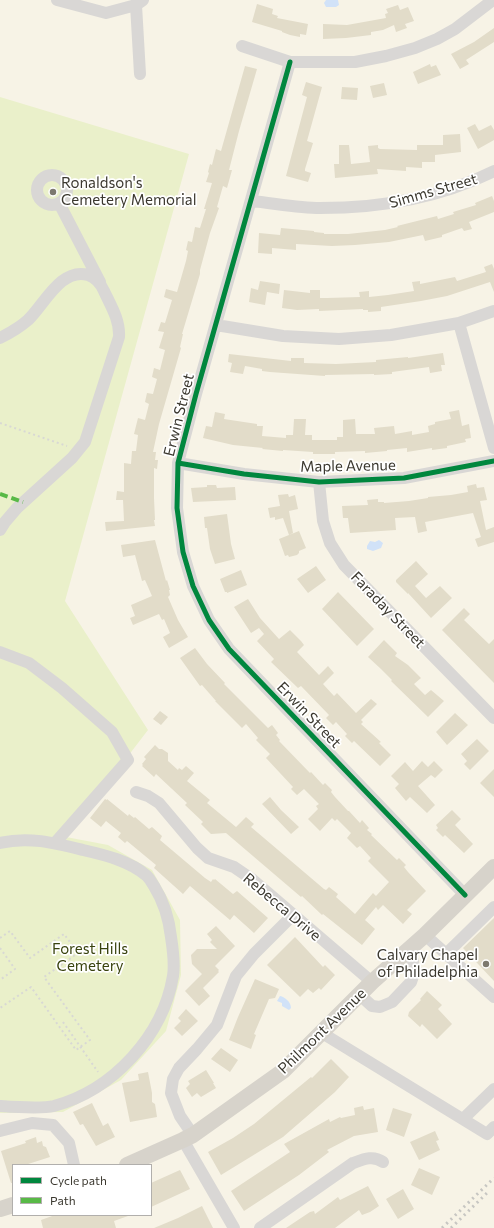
<!DOCTYPE html>
<html>
<head>
<meta charset="utf-8">
<style>
  body { margin:0 }
  #map { position:relative; width:494px; height:1228px; overflow:hidden; background:#f7f3e6; font-family:Commissioner,sans-serif }
  canvas { display:block }
  .legend { position:absolute; left:12px; top:1164px; width:140px; height:52px; box-sizing:border-box; background:#fff; border:1px solid #b1afac; margin:0; padding:5px 7px; list-style:none; font-size:12px; color:#3b382f }
  .legend li { display:flex; align-items:center; gap:8px; height:20px }
  .legend b { width:20px; border:1px solid #b1afac }
</style>
</head>
<body>
<div id="map">
<canvas width="494" height="1228"></canvas>
<ul class="legend">
<li><b style="height:5px;background:#00873e"></b>Cycle path</li>
<li><b style="height:5px;background:#58b947"></b>Path</li>
</ul>
</div>
<script>
const context = document.querySelector('canvas').getContext('2d');
context.lineJoin = 'round';
function fillPath(path, color) {
  context.fillStyle = color;
  context.fill(path, 'evenodd');
}
function trace(path, color, width, dash) {
  context.strokeStyle = color;
  context.lineWidth = width;
  context.lineCap = dash ? 'butt' : 'round';
  context.setLineDash(dash || []);
  context.stroke(path);
}
function write(font, color, halo, rows, align = 'center') {
  context.font = font + ' Commissioner,sans-serif';
  context.lineWidth = 3.5;
  context.setLineDash([]);
  context.textBaseline = 'middle';
  context.strokeStyle = halo;
  context.fillStyle = color;
  for (const [text, x, y, turn = 0] of rows) {
    context.save();
    context.translate(x, y);
    context.rotate((+turn || 0) * Math.PI / 180);
    context.textAlign = isNaN(turn) ? turn : align;
    if (halo) context.strokeText(text, 0, 0);
    context.fillText(text, 0, 0);
    context.restore();
  }
}
fillPath(new Path2D(`
  M0,97L189,154L65,601L148,730L66,837L108,845L152,870L180,920L181,975L166,1031L121,1080L63,1112L0,1113Z`), '#eaf0ca');
fillPath(new Path2D(`
  M326,0H338L339,5L336,7H326L324,3Z
  M379,540L383,543L381,548L373,551L367,549V546L370,541L375,542Z
  M280,996C285,997 291,1002 291,1008L289,1010L282,1006V1003L277,1001Z`), '#d1e2f8');
fillPath(new Path2D(`
  M257,4L273,9L272,14L278,16L277,18L308,24L306,35L300,34V37L290,35L282,32V31L252,22Z
  M398,5L400,10L408,7L414,21L405,24L407,28L396,32L394,25L383,30L371,32V35L346,38L323,39V24L347,25L386,18L385,14L388,13L386,9Z
  M494,28V42L466,60L469,64L460,69L451,54L474,42Z
  M430,64L431,67L436,65L441,75L418,84L413,72Z
  M245,66L257,69L239,131L229,170H232L227,188L223,186L217,207L219,208L210,233L200,270V274L182,334H183L180,347L181,348L159,424L153,452H156L155,460H158L157,469L154,468V498L155,520H154L155,526L106,531L105,522L124,521L123,500H116L117,491L124,492V463L131,464L132,451H136L138,435L134,434L138,418L145,420L149,404L145,402L147,393L153,394L157,379L152,377L154,368L160,370L165,350L159,348L164,332L158,331L161,322L165,323L172,300L164,297L166,289L177,292L186,261L188,251L186,250L188,241L192,242L195,227L200,228L206,209H204L212,183L206,182L209,173L208,172L210,164L212,165L216,149L221,151Z
  M306,82L322,87L307,141L313,143L305,169V171L311,173L308,182L286,176L307,97L302,95Z
  M384,83L387,95L373,98L370,86Z
  M342,87L358,88L357,100L341,99Z
  M475,124L479,131L491,125L494,130V140L478,149L467,128Z
  M460,134L461,152L435,155V162H422V168L406,167V171L377,169L378,174L335,178L334,164H339V145H349L351,164L370,162L368,146L378,145V148L380,149L417,150V145H443V135Z
  M492,196L494,201V212L469,222L472,229L464,231L462,228L442,235V237L425,241L423,235L389,242L355,245L332,246L296,244V250L272,248V254L258,253L259,233L280,235L281,228L314,231V232L324,233V234H348L385,230L398,227L397,226L437,216L438,219L454,214L453,212L476,205L475,203Z
  M492,264L494,269V292L490,282L447,296L421,301L381,307V311L368,312V310H363V309L319,311V309L297,310L282,308L284,290L310,293V290H320V298H327L360,297L359,292L369,291V297L388,295L414,291L412,282L420,281V284L455,277L457,281L486,272L484,267Z
  M260,281L280,284L279,294L267,292L265,305L249,302L251,288L258,290Z
  M443,353L445,365H441L442,371L430,373L429,367L392,372V374L374,375V374L325,375V376L270,372L262,371V369L245,366L243,374L230,372L232,363L228,362L229,354L291,361V358H304V363L336,364L376,362V360L408,357V358Z
  M459,410L462,426L469,424L471,438L465,439L466,442L447,446V448L432,450V448L407,452V448L387,450V451L365,453V451L335,452V454H313V452L283,450V451L262,449L263,448L233,445L203,438L206,426L212,427L215,412L225,414L224,419L257,424V426H263L262,436L286,438V435H293L294,419H306L305,435H312V440H337V437H343V420L355,419L356,434H375L374,428L394,426L395,434L412,431V435L429,432L428,426L435,424V422L451,419L449,412Z
  M476,484L477,488L484,487L487,500L480,501L486,530L494,527V542L478,547L475,539L481,537L473,513L425,522L427,531L418,533L415,517L395,518L396,530L350,533L348,518H343L342,506L368,505L367,500L378,499V502H384V503L409,501L428,498V497L451,495L468,492L467,486Z
  M207,485H216L217,488L235,487L236,500L193,502L191,488L207,487Z
  M288,494L289,497L295,495L298,509L289,511L293,533L289,535L283,518L275,520V517L270,518L268,508L280,506L278,495Z
  M227,514L231,544L235,559L215,564L210,549L207,528H205L204,517Z
  M299,531L306,548L299,551V553L297,555L289,557L288,555L285,556L279,539Z
  M155,540L166,581L167,580L170,590H169L170,595L168,597L178,620L188,637L169,648L163,637L170,633L164,619L162,620L159,614L133,625L130,618L135,616L131,605L152,596L145,580L142,581L135,555L123,557L121,545Z
  M416,561L428,574L415,586L426,598L440,586L452,598L431,618L408,593V594L396,582V580Z
  M316,566L326,580L308,593L297,579Z
  M241,570L247,585L227,593V592H225L220,579Z
  M338,592L374,629L357,646L322,609Z
  M248,599L260,618L279,639L290,630L301,641L304,645L297,652L319,675L328,666L334,673L323,684L334,696L337,693L356,713L371,699L377,704L361,720L363,722L361,724L381,742L379,743L391,755L380,766L354,741L352,743L345,736L347,734L336,722L333,725L326,718L329,715L301,686L298,688L271,662L274,659L257,641L264,634L259,628L251,633L234,607Z
  M464,608L470,614L464,620L489,644L494,639V683L442,630Z
  M384,640L397,653L395,656L408,665L421,678L414,684L425,695L431,690L444,701L428,717L391,681L392,680L381,669L368,657Z
  M195,648L207,664L225,683L224,684L268,728L272,725L278,733L276,735L280,740L279,741L310,773L311,772L323,785L325,783L332,790L331,792L335,797L348,811H349L360,823L362,820L369,828L367,830L372,834L371,835L397,860L399,858L406,865L404,867L408,872L426,891L407,910L412,914L403,924L383,905L378,910L376,907L365,920L375,929L362,945L323,914L322,915L302,896L301,897L226,833L211,834L201,824L203,822L185,805L187,803L156,774L154,777L142,766L143,765L142,764L146,759L144,757L155,745L159,749H162L168,753V761L178,770L179,768L182,770L186,766L194,773L187,781L210,800L207,803L236,827L246,817L254,824L251,827L324,889L326,890L329,887L338,894L336,897L355,914L373,893L376,896L389,882L368,861L371,858L360,846L357,848L347,838L351,833L337,819L335,821L332,818L320,831L308,819L318,809L316,806L319,804L304,789L297,795L291,789L293,787L266,758L270,754L256,740L258,738L246,724L242,728L215,701H216L202,685L200,686L180,658Z
  M160,711L168,717L161,725L153,719Z
  M455,713L468,725L447,745L436,732Z
  M477,739L489,751L470,770L464,764L467,761L461,754Z
  M422,761L428,767L434,761L443,770L435,778L431,775L418,786L435,805L427,813L410,797L406,801L395,788L399,784L391,776L405,762L413,771Z
  M494,769V797L480,783Z
  M270,797L281,810L299,827L291,834L262,804Z
  M105,799L107,800V799L128,816L129,814L134,818L135,817L149,829L152,827L162,836L160,840L205,878L211,882L213,879L214,880L215,879L233,894L237,891L268,918L254,933L234,915L230,920L190,886L183,894L154,868L156,865L127,841L125,843L118,837L121,833L106,821L101,827L90,818Z
  M452,810L461,819L455,825L473,844L464,853L445,835L443,837L436,830L438,828L436,825Z
  M494,918V981L463,948Z
  M216,926L235,946L215,966L219,970L218,971L219,972L203,988L210,996L199,1006L185,991L202,974L192,964L191,955L197,949H217L210,942L212,940L207,934Z
  M295,937L323,967L325,965L335,975L321,990L319,988L313,993L308,989L300,997L267,965Z
  M255,979L279,989L275,998L269,999L254,1034L256,1035L251,1049L229,1040L238,1017Z
  M427,991L442,1005L438,1009L452,1024L437,1039L422,1024L420,1027L408,1016L409,1012L421,1000L420,999Z
  M186,1009L198,1021L182,1036L174,1028L181,1021L178,1018Z
  M221,1048L238,1060L230,1072L211,1059Z
  M331,1059L349,1077L335,1092L283,1137L221,1175L208,1152L233,1138L254,1124L311,1077L312,1078Z
  M206,1070L214,1083H213L216,1088L201,1097L197,1093L192,1097L186,1088L190,1084L188,1081Z
  M148,1072L152,1093V1102L155,1104L157,1117L130,1122L122,1083L139,1080L138,1074Z
  M92,1103L103,1126L108,1123L115,1137L96,1146L83,1124L80,1125L73,1112Z
  M363,1106L364,1110L374,1108L378,1132L354,1136L327,1150L329,1152L299,1175L244,1211L231,1191L290,1152L284,1144L329,1119L330,1122L340,1117L341,1118L355,1115L354,1108Z
  M393,1108L412,1114L404,1137L386,1130Z
  M435,1131L439,1140L436,1141L440,1150L419,1160L410,1142Z
  M36,1137L37,1143L42,1141L43,1146L46,1147L50,1157L25,1165H13V1183H11L1,1151L26,1143L25,1141Z
  M419,1168L440,1177L432,1195L411,1185Z
  M180,1170L190,1189L151,1207V1183Z
  M368,1186L379,1206L370,1212L362,1215L359,1210L335,1228H286L310,1212L314,1211L315,1214L338,1197L340,1200Z
  M403,1189L414,1209L398,1219L386,1199Z
  M202,1206L213,1228H154L178,1218Z
  M55,1215H128V1216L114,1221L116,1228H43L41,1220Z`), '#e2dcc9');
trace(new Path2D(`
  M0,423L67,446
  M0,938L10,931L30,958L64,934L78,953L44,977L90,1040L76,1050L31,987L0,1008
  M0,948L15,969L0,980
  M63,1022L98,1072`), '#d8d8d4', 2, [2, 3]);
trace(new Path2D(`
  M57,0L106,13L136,5L143,0
  M136,5L140,74
  M242,46L290,62H355L386,56L415,48L437,39L455,29L493,0
  M290,62L196,394L178,463L177,508L183,552L193,586L209,620L229,649L465,895
  M37 190a15 15 0 1 1 30 0a15 15 0 1 1-30 0Z
  M251,201C273,203 298,208 320,208C380,208 440,198 494,171
  M59,203L100,282
  M459,323L494,448
  M216,325L283,336L339,339L391,335L459,323L494,311
  M0,338C10,333 20,327 28,320C44,305 61,267 88,275C96,278 101,284 104,291C111,306 120,320 119,337L85,442L72,458L17,508L5,522L0,530
  M178,463L244,474L319,482L404,478L494,461
  M319,482L323,521L330,543L344,565L494,718
  M0,652L29,663L62,688L112,732L128,760L55,843
  M136,792L148,796L159,803L197,848L208,858L234,867L253,880L372,982
  M0,843C28,836 55,843 83,850C105,855 130,861 147,876C150,879 152,883 154,886C164,902 169,919 171,937C173,950 175,964 173,976C163,1036 113,1090 54,1106C41,1109 14,1107 0,1106
  M425,935L494,997
  M446,954L494,907
  M360,995L372,1006L380,1007L392,1002L411,982L414,973L413,961L406,953
  M322,1033L487,1134L494,1127
  M463,1119L494,1089
  M0,1131L32,1123L53,1125L69,1143L74,1165
  M193,1135L180,1116L171,1093L173,1079L179,1068L197,1049L217,1025L236,976L254,954L293,915
  M183,1140L234,1228
  M260,1228L353,1163C364,1159 373,1155 383,1162`), '#d9d7d5', 12);
trace(new Path2D(`
  M127,1165L183,1140L193,1135L283,1071L372,982L425,935L494,867
  M0,1209L13,1205`), '#d7d3cb', 16);
trace(new Path2D(`
  M442,1228L494,1178
  M451,1228L488,1192`), '#c7c6c2', 3, [2, 4]);
trace(new Path2D(`
  M0,494L23,502`), '#58b947', 4, [8, 4]);
trace(new Path2D(`
  M290,62L196,394L178,463L177,508L183,552L193,586L209,620L229,649L465,895
  M178,463L244,474L319,482L404,478L494,461`), '#00873e', 5);
for (const [x, y, r, color] of [
  [53,192,4,"#7d796f"],
  [486,964,4,"#7d796f"]
]) {
  const dot = new Path2D();
  dot.arc(x, y, r, 0, 2 * Math.PI);
  context.fillStyle = color;
  context.fill(dot);
  trace(dot, '#fff', 1.5);
}
write('15px', '#3b382f', '#fff', [
  ["Ronaldson's",61,183],
  ["Cemetery Memorial",61,200],
  ["Calvary Chapel",478,955,"right"],
  ["of Philadelphia",478,972,"right"]
], 'left');
write('15px', '#3b382f', '#fff', [
  ["Simms Street",433,191,-16],
  ["Erwin Street",179,415,-76],
  ["Maple Avenue",348,466,-1],
  ["Faraday Street",388,610,46],
  ["Erwin Street",309,715,46],
  ["Rebecca Drive",282,907,40],
  ["Philmont Avenue",322,1031,-44]
]);
write('15px', '#39430e', '#fff', [
  ["Forest Hills",90,949],
  ["Cemetery",90,966]
]);
</script>
</body>
</html>
